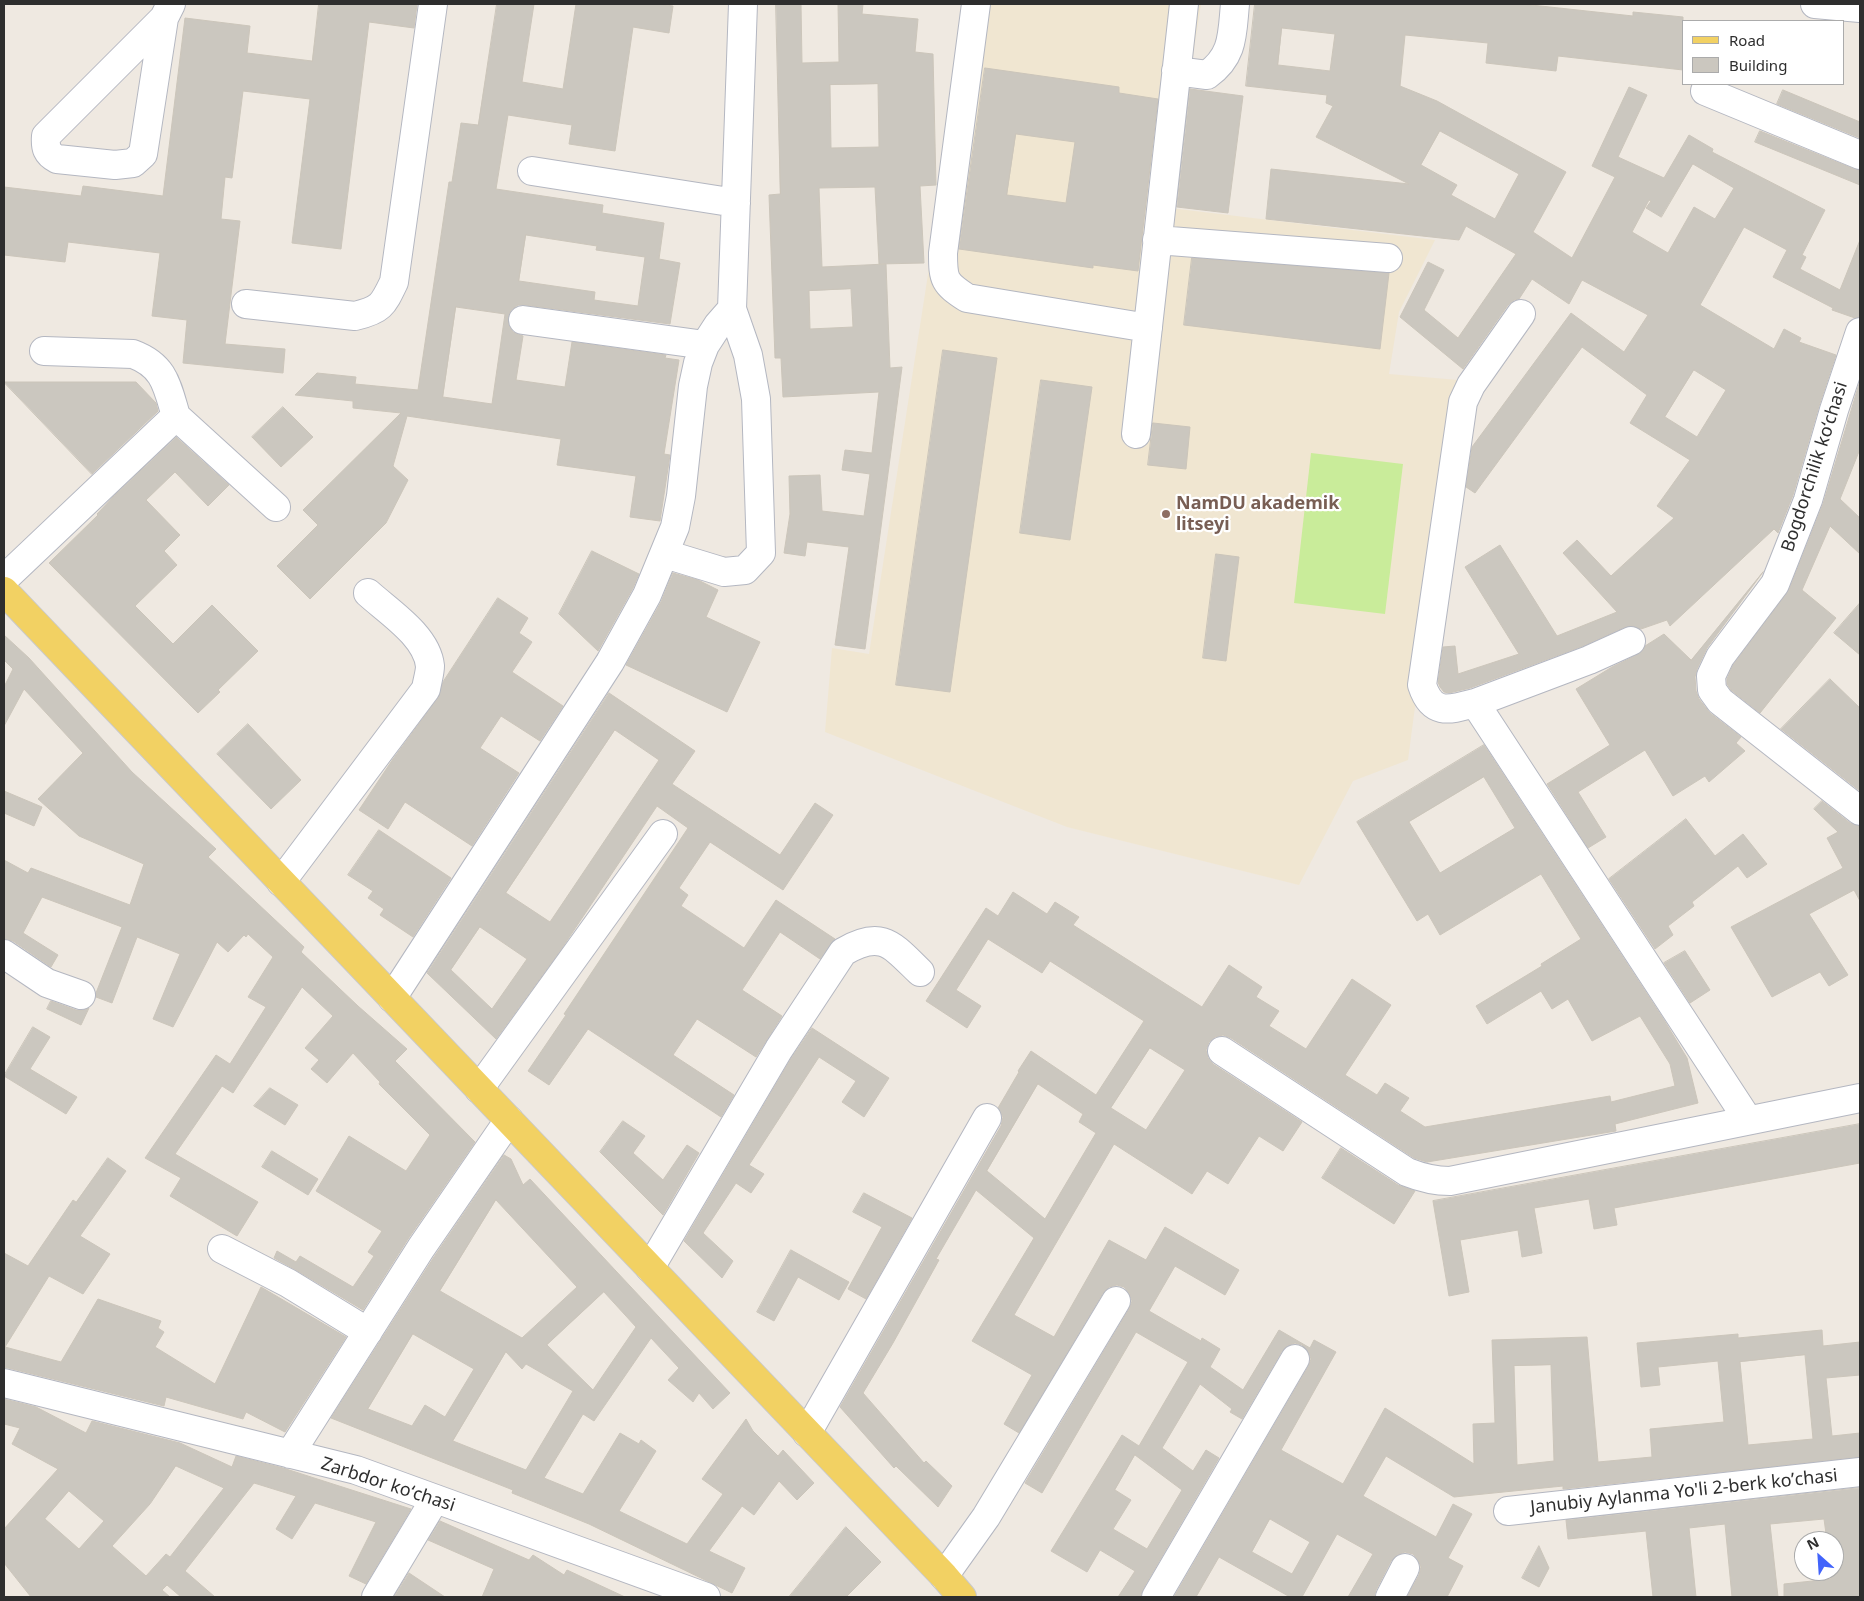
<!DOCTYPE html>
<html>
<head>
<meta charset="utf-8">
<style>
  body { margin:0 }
  #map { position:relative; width:1864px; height:1601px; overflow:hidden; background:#efe9e1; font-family:"Noto Sans",sans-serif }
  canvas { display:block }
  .frame { position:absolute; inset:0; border:5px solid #2e2e2e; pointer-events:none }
  .legend { position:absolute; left:1682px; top:20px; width:162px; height:65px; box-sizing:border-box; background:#fff; border:1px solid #ababab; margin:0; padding:6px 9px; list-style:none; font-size:15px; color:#2e2e2e }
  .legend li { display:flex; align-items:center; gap:10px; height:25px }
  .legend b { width:25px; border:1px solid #ababab }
  .north { position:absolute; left:1794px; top:1531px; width:50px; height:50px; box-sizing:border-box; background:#fff; border:1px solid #ababab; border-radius:50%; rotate:334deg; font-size:14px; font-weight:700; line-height:20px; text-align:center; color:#2e2e2e }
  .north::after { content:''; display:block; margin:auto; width:18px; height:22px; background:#4264fb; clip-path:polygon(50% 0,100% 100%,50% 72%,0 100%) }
</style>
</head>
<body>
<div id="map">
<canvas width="1864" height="1601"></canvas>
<div class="frame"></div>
<ul class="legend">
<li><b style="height:6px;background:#f2d163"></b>Road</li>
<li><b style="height:14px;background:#cbc7bf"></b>Building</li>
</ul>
<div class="north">N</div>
</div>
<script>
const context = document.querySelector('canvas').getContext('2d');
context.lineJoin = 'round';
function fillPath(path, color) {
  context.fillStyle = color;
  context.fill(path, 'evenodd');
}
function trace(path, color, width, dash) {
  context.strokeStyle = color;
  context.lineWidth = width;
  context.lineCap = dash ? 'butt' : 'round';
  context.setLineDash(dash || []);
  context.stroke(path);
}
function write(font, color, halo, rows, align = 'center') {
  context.font = font + ' "Noto Sans",sans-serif';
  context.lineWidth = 4.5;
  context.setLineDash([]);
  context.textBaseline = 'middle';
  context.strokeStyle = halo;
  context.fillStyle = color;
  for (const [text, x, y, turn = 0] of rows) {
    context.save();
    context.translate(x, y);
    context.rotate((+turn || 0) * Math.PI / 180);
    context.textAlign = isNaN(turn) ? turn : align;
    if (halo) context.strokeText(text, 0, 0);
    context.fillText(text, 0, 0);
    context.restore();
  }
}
fillPath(new Path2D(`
  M970,4H1201L1170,208L1435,240L1399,312L1389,374L1458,380L1408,760L1353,781L1299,885L1067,827L825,732L832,648L869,654Z`), '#f0e6d1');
fillPath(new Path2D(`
  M1311,453L1403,464L1385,614L1294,603Z`), '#c9ec9a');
const building = new Path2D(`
  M319,4H417L414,28L369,22L341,249L292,243L310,99L243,91L232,178L225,177L221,219L240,221L225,344L285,349L283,373L183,363L187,320L152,316L160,253L68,242L65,262L4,255V187L81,196L83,186L163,196L185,18L250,26L247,53L312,61Z
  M497,4H534L522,82L563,89L576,4H659L673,6L669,33L633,27L615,151L569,144L572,125L508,115L496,189L603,205L602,213L664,223L659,259L680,263L670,324L525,305H518L511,310L508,318L509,326L513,332L523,336L516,380L565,387L572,342L666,355L665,358L679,360L664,454L670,455L660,521L630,517L636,476L557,465L561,439L407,416L393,466L408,480L386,523L310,599L277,566L318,525L303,510L401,413L353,408V401L295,395L317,373L356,377L355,384L418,390L449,182H452L461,123L478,125ZM526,235L597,246L596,250L645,257L638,306L594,300L595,292L519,281ZM456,307L505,314L492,404L443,397Z
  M776,4H801L802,63L839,62L838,4H863L862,14L918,19L915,52L933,54L936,185L920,186L924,263L879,264L875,187L819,188L822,267L886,264L890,368L902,367L865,649L835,645L849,547L807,542L805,556L784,553L790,514L789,476L820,475L822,511L864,516L870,474L842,470L845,450L872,453L879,392L783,397L781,358H775L769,195L780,194ZM878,84L879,147L831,148L830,85ZM851,289L853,327L810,329L809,291Z
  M1255,4H1522L1633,16V12L1683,17V70L1558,56L1556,71L1486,63L1488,43L1405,35L1400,86L1437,101L1566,172L1533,232L1572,258L1615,177L1592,166L1629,87L1647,95L1618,157L1664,178L1689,135L1713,149L1712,152L1825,210L1802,255L1806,257L1800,269L1840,290L1860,240V317L1855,318L1832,310L1833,308L1773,277L1787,250L1744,227L1700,305L1774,349L1784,329L1801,338L1799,342L1836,355L1819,406L1793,495L1778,533L1774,529L1670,626L1667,620L1641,629L1633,626L1625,627L1583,646L1470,688L1449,693L1444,692L1440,687L1438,682L1443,647L1455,646L1458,674L1519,654L1465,567L1500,545L1557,636L1617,612L1563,553L1577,540L1611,576L1674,518L1657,506L1690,460L1630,423L1647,395L1582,347L1475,493L1466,487L1472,447L1571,313L1624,352L1648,315L1582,280L1569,304L1532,279L1519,299L1514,300L1508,305L1463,369L1400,317L1428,262L1444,270L1424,310L1458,338L1516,254L1466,226L1459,240L1266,219L1271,169L1409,184L1316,137L1333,106L1326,103L1327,95L1246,86ZM1282,28L1335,34L1330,71L1278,65ZM1440,131L1519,174L1495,219L1451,195L1457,185L1421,165ZM1693,164L1734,188L1715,219L1694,207L1668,253L1632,232L1649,200L1651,201L1646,208L1661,217ZM1694,370L1726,390L1697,437L1665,417Z
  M985,68L1119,87V93L1158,99L1138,271L1093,265V268L959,249ZM1016,134L1075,142L1066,203L1007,195Z
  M1190,89L1243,96L1228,213L1177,207Z
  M1783,90L1860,122V138L1777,104Z
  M1760,131L1854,169L1860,170V185L1755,142Z
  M1192,258L1389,273L1380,349L1184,325Z
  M943,350L997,358L950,692L896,685Z
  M1041,380L1092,387L1070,540L1020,533Z
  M1860,381V449L1840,499L1860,518V554L1830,526L1802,590L1836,618L1760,713L1731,690L1727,684V679L1733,665L1789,590L1823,504Z
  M4,382H136L156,403L158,411L92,474Z
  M283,407L313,437L281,467L252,437Z
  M1153,423L1190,427L1186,469L1148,465Z
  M176,437L229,485L208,506L175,472L146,500L180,535L164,551L177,565L135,606L173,644L212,605L258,651L218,690L220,692L198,713L49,563L98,515L97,514L114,496Z
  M592,551L639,574L633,588L598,651L559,614Z
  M1216,554L1239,557L1226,661L1203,658Z
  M1763,572L1707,648L1697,669L1695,677L1696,691L1699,699L1710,713L1741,737L1736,743L1745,751L1709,782L1705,776L1673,796L1645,750L1578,792L1606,837L1588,848L1547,784L1610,745L1576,689L1612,667L1637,655L1643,650L1645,646L1664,634L1691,660Z
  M673,573L698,580L718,590L706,617L760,642L727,712L626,665L661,602Z
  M498,598L528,618L519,633L532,642L512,672L563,706L540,741L501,716L480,748L519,773L472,846L405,802L388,829L359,810L393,759L438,698L443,682Z
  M1860,603V655L1834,633Z
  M4,635L29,658L132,772L216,849L208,857L304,947L301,952L358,1006L407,1049L395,1061L475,1142L408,1239L363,1310L296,1270L274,1258L277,1251L296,1262L300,1256L353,1287L374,1256L368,1252L382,1231L316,1191L349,1136L406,1171L430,1135L379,1084L380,1082L353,1053L327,1083L311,1069L319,1060L305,1048L333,1016L302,987L233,1093L222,1086L175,1154L258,1202L237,1236L170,1196L181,1178L145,1158L216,1055L230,1064L266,1007L248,997L273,957L248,934L246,937L244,935L228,952L217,942L173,1027L153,1019L180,954L137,937L112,1003L96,997V993L122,927L42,897L23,933L58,955L51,967L13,941L4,939V860L28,873L31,868L130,905L144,864L79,836L38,799L83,753L24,689L4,726V687L13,669L4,660Z
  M1830,679L1860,708V791L1781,729Z
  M609,693L695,751L672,784L780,855L815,803L833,815L783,890L710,842L679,888L688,895L681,906L744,948L776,900L835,939L820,959L780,932L742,990L782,1016L756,1057L697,1019L673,1055L734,1095L721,1117L588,1029L549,1085L528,1071L566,1015L564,1014L688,828L657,806L560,951L496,1039L427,973ZM615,730L659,760L550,922L506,893ZM480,927L527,959L492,1009L451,970Z
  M248,724L301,780L271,809L217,754Z
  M1484,745L1664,1020L1687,1058L1698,1103L1615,1124L1616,1131L1427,1162L1414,1158L1231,1038L1223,1035L1215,1037L1209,1042L1206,1050L1208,1058L1213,1064L1302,1122L1283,1151L1259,1136L1228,1184L1207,1171L1192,1194L1114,1144L1014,1315L1054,1337L1109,1240L1146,1260L1165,1227L1239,1270L1225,1295L1175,1266L1149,1311L1201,1341L1202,1338L1220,1349L1210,1367L1243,1390L1279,1330L1310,1348L1314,1340L1336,1352L1281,1450L1343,1484L1385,1408L1474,1464L1473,1424L1495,1423L1492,1340L1587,1337L1598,1462L1652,1457L1650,1429L1724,1422L1718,1361L1658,1367L1660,1385L1641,1387L1637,1343L1738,1334V1338L1822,1330L1823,1346L1860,1342V1375L1826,1378L1832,1436L1860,1433V1457L1563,1489V1486L1454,1497L1386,1456L1363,1496L1436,1537L1453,1504L1472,1514L1448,1558L1463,1566L1447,1597H1407L1419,1575L1421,1567L1418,1560L1413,1554L1405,1552L1397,1555L1391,1561L1376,1590L1374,1597H1348L1373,1554L1337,1534L1302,1597H1290L1219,1557L1196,1597H1174L1308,1367L1311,1359L1308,1351L1302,1345L1295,1343L1287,1346L1282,1351L1242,1419L1230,1412L1232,1409L1200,1384L1162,1448L1193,1471L1206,1450L1219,1458L1143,1589L1140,1597H1118L1135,1571L1100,1550L1087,1572L1051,1551L1122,1435L1139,1446L1188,1362L1136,1332L1042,1493L1025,1483L1129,1309L1132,1301L1129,1293L1124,1287L1117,1285L1109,1287L1103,1293L1019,1433L1004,1424L1032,1375L972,1341L1034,1238L976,1190L936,1259L939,1260L893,1343L863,1393L924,1463L926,1461L952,1486L938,1507L896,1466L894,1468L840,1407L1001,1126L1003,1117L998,1108L1019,1072L1018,1071L1031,1051L1096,1095L1144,1021L1050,961L1042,973L988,939L956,990L981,1006L967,1028L926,1001L986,908L998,916L1013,892L1047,914L1055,902L1079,917L1073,925L1202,1007L1229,965L1262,987L1256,997L1279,1011L1269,1026L1306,1049L1352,979L1391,1005L1345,1075L1377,1095L1385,1083L1409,1098L1400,1111L1425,1127L1610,1096L1611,1102L1675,1086L1670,1064L1640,1016L1592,1041L1568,999L1552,1009L1541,991L1487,1024L1476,1006L1542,966L1541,964L1581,939L1541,874L1440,935L1428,914L1417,921L1357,822ZM1484,777L1515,828L1440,873L1409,822ZM1150,1048L1185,1070L1146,1130L1111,1108ZM1038,1084L1083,1114L1079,1122L1096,1133L1045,1219L987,1171ZM1805,1355L1813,1439L1748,1445L1740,1362ZM1551,1365L1554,1461L1517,1465L1514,1366ZM1135,1455L1182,1490L1147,1549L1113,1529L1131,1500L1115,1490ZM1270,1519L1310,1542L1292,1574L1252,1552Z
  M4,791L42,807L34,826L4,813Z
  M1822,801L1850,823L1860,826V901L1854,890L1809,914L1848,975L1829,986L1820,972L1772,997L1731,927L1843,868L1827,838L1838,832L1814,809Z
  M1686,819L1715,856L1743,834L1767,864L1747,878L1738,866L1692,902L1694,906L1668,926L1673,935L1655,949L1609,879Z
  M379,830L451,878L413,937L380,915L384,909L368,898L373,891L348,875Z
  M1685,951L1710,990L1690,1003L1664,963Z
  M51,1001L76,1010H83L89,1008L81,1025L47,1009Z
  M33,1027L50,1037L30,1069L77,1097L66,1114L4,1076Z
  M812,1028L889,1078L864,1117L842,1102L856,1081L819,1057L749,1165L764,1174L751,1193L736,1183L703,1233L733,1261L722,1278L684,1241L792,1057Z
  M270,1088L298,1105L285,1125L254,1106Z
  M623,1121L645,1136L633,1153L663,1180L687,1145L699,1153L663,1215L600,1152Z
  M1860,1124V1163L1614,1208L1617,1225L1594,1229L1589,1199L1534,1208L1542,1253L1522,1257L1518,1230L1460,1240L1469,1292L1449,1296L1433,1201Z
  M1341,1148L1398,1185L1415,1191L1394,1224L1322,1178Z
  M272,1151L318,1179L308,1195L262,1167Z
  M504,1155L511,1159L523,1185L530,1179L730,1393L713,1409L699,1393L693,1402L668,1380L679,1368L651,1338L594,1421L583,1414L544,1478L583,1494L620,1433L639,1444L641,1440L656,1451L619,1511L687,1544L723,1494L702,1479L746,1419L753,1431L778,1456L783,1450L814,1483L797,1500L779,1481L754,1515L742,1506L709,1551L745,1568L732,1593L589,1524L512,1493L513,1490L331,1418L434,1257ZM496,1200L577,1287L522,1338L440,1291ZM604,1292L636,1327L593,1390L547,1345ZM413,1334L474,1369L445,1417L425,1405L412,1426L368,1409ZM506,1352L522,1369L526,1364L573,1391L526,1470L453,1441Z
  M108,1158L126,1171L80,1236L110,1254L83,1294L49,1276L5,1347L61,1362L98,1299L161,1321L158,1328L164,1332L155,1347L215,1384L261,1287L346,1337L285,1432L246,1412L243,1419L166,1397L164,1406L4,1367V1253L28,1266L73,1200L76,1202Z
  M864,1193L912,1218L866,1299L848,1289L882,1227L853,1212Z
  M791,1250L849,1282L839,1300L798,1277L774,1321L757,1312Z
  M4,1399L36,1407L86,1433L92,1421L180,1443L232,1467L236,1456L283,1468L411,1509L366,1584L349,1576L376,1522L315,1503L292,1539L276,1529L296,1496L254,1483L185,1571L215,1597H181L167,1585L162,1590L170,1597H31L4,1563V1529L58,1469L12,1444L20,1428L4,1424ZM176,1466L224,1488L170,1557L166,1554L146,1576L112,1546L150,1504ZM69,1491L104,1521L79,1549L45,1519Z
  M1860,1488V1597H1784V1584L1831,1579L1830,1571H1834V1541H1827L1824,1519L1770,1524L1778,1597H1732L1725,1524L1689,1528L1696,1597H1653L1646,1531L1568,1539L1566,1520Z
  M440,1521L529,1560L533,1555L564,1575L567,1570L625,1597H482L494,1569L428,1540Z
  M846,1527L881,1562L846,1597H789Z
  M1539,1546L1549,1568L1539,1587L1522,1578Z
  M409,1573L445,1597H394Z`);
fillPath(building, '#cbc7bf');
trace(building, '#cbc5ba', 1);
const minor = new Path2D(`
  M976,4L943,253C943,280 944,283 967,298L1148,328
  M1815,4L1860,8
  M164,18L46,136C45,148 47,154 57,159L115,165L133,163L143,154L164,18L171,4
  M1176,71L1207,75C1234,56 1232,34 1235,4
  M1705,91L1860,155
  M532,171L736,203
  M1157,240L1388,258
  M246,304L355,316C381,310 383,305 394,282L433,4
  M1521,314L1471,385L1463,402L1422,685C1432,716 1449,710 1475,703L1748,1120
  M523,320L705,345
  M1860,332L1834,410L1808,500L1775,584L1720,657L1711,676L1712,690L1720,701L1860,811
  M44,351L133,354C165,366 167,386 176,416
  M1136,434L1184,4
  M665,554L724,572L745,570L761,553L756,399L748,355L732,309L743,4
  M4,579L176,416L276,507
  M1475,703L1589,660L1631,641
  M281,882L426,689C427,682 430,673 430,666C427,636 389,612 368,593
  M4,954L47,983L81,995
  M392,998L610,662L647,595L675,527L681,496L693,386L698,363L705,345L718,325L732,309
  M1222,1051L1407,1172C1422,1178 1435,1181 1450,1181L1860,1098
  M479,1089L663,834
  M222,1249L288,1283L368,1332
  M650,1268L779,1049L843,952C882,929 892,945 920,972
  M4,1383L356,1470L706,1597
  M807,1433L987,1118
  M290,1454L421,1248L509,1120
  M1508,1511L1860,1472
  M944,1576L986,1517L1116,1301
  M376,1597L435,1499
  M1156,1597L1295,1359
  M1390,1597L1405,1568`);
const major = new Path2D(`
  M4,591L944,1576L962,1597`);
trace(minor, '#b4b7c1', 30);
trace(major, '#c9c9c9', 30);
trace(minor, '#fff', 28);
trace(major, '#f2d163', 28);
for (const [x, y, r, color] of [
  [1166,514,5,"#8d6e63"]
]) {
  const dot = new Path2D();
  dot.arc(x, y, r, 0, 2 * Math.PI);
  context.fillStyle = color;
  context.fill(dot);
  trace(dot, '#fff', 2);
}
write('18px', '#2e2e2e', '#fff', [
  ["Bogdorchilik koʻchasi",1815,467,-72],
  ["Zarbdor koʻchasi",388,1485,18],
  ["Janubiy Аylanma Yo'li 2-berk koʼchasi",1684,1492,-6]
]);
write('bold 18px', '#785e54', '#fff', [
  ["NamDU akademik",1176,504],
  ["litseyi",1176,525]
], 'left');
</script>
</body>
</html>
